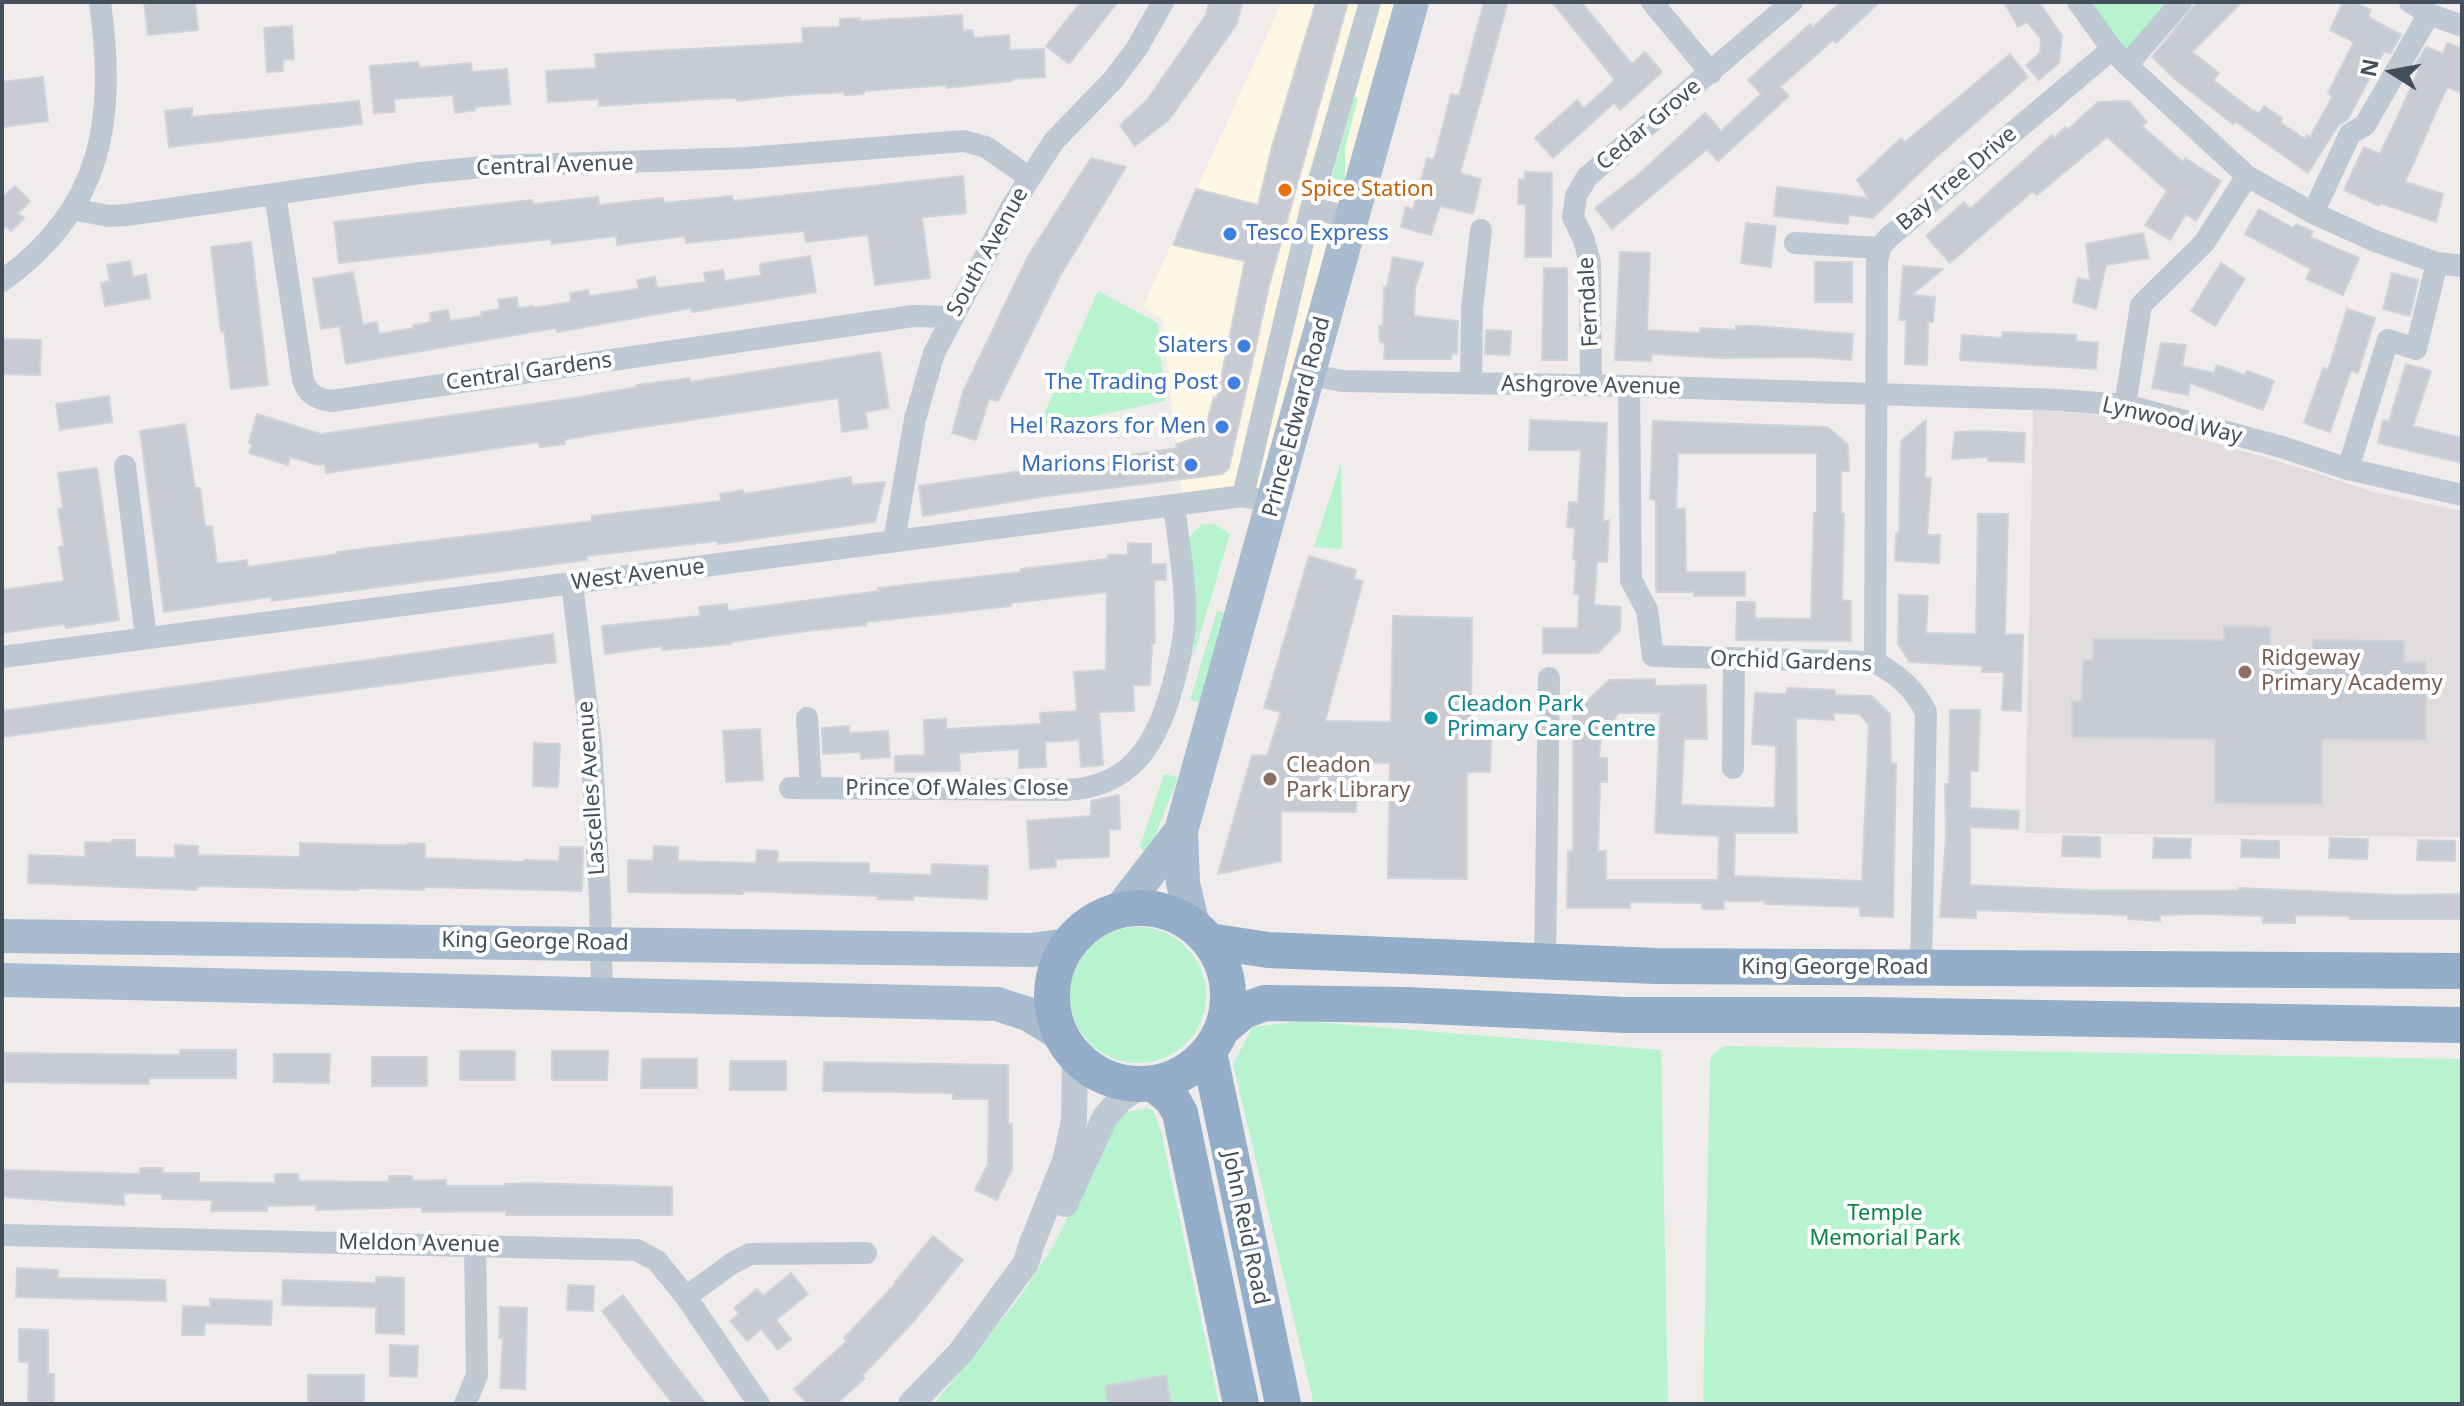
<!DOCTYPE html>
<html>
<head>
<meta charset="utf-8">
<style>
  body { margin:0 }
  #map { position:relative; width:2464px; height:1406px; overflow:hidden; background:#f0ecec; font-family:"Noto Sans",sans-serif }
  canvas { display:block }
  .frame { position:absolute; inset:0; border:4px solid #43505c; pointer-events:none }
  .north { position:absolute; left:2352px; top:32px; width:80px; height:80px; -webkit-text-stroke:6px #fff; paint-order:stroke; rotate:281deg; font-size:22px; font-weight:700; line-height:32px; text-align:center; color:#43505c }
  .north::after { content:''; display:block; margin:auto; width:28px; height:36px; background:#43505c; clip-path:polygon(50% 0,100% 100%,50% 72%,0 100%) }
</style>
</head>
<body>
<div id="map">
<canvas width="2464" height="1406"></canvas>
<div class="frame"></div>
<div class="north">N</div>
</div>
<script>
const context = document.querySelector('canvas').getContext('2d');
context.lineJoin = 'round';
function fillPath(path, color) {
  context.fillStyle = color;
  context.fill(path, 'evenodd');
}
function trace(path, color, width, dash) {
  context.strokeStyle = color;
  context.lineWidth = width;
  context.lineCap = dash ? 'butt' : 'round';
  context.setLineDash(dash || []);
  context.stroke(path);
}
function write(font, color, halo, rows, align = 'center') {
  context.font = font + ' "Noto Sans",sans-serif';
  context.lineWidth = 8;
  context.setLineDash([]);
  context.textBaseline = 'middle';
  context.strokeStyle = halo;
  context.fillStyle = color;
  for (const [text, x, y, turn = 0] of rows) {
    context.save();
    context.translate(x, y);
    context.rotate((+turn || 0) * Math.PI / 180);
    context.textAlign = isNaN(turn) ? turn : align;
    if (halo) context.strokeText(text, 0, 0);
    context.fillText(text, 0, 0);
    context.restore();
  }
}
fillPath(new Path2D(`
  M1282,2H1399L1391,36L1374,73L1267,487L1182,494L1162,318L1143,307Z`), '#fdf6e3');
fillPath(new Path2D(`
  M2033,410L2089,414L2158,426L2304,469L2373,492L2462,511V837L2025,833Z`), '#e1ddde');
fillPath(new Path2D(`
  M2091,2H2171L2125,53Z
  M1354,97L1358,98L1345,148V181L1332,178Z
  M1098,291L1158,323L1165,401L1038,428Z
  M1341,463L1342,549L1314,547Z
  M1202,524H1215L1230,534L1193,658L1196,609L1189,544L1191,535Z
  M1217,611L1228,613L1203,704L1190,700Z
  M1164,774L1178,777L1148,855L1140,847Z
  M1070 995a68 68 0 1 1 136 0a68 68 0 1 1-136 0Z
  M1302,1021L1661,1050L1668,1404H1314L1233,1064L1253,1027Z
  M1725,1046L2462,1059V1404H1703L1710,1061L1713,1054Z
  M1148,1108L1153,1110L1161,1131L1219,1404H934L1020,1297L1054,1245L1112,1126L1127,1112Z`), '#b6f3ce');
const building = new Path2D(`
  M144,2H195L198,30L148,35Z
  M1081,2H1118L1069,64L1046,46Z
  M1209,2H1242L1237,24L1169,120L1135,146L1120,125L1147,100L1206,15Z
  M1316,2H1348L1270,282L1229,468L1223,474L1047,496L923,516L919,486L1177,448L1176,444L1203,436L1214,397L1217,398L1245,261L1173,245L1196,189L1258,205L1272,147Z
  M1484,2H1508L1460,173L1481,179L1473,214L1440,206L1431,235L1401,227L1406,207L1413,210L1427,158L1434,160L1451,94L1459,96Z
  M1552,2H1581L1632,64L1645,52L1662,72L1620,110L1614,103L1553,158L1535,138L1577,100L1584,108L1615,80Z
  M1841,2H1880L1836,43L1833,40L1780,87L1789,96L1718,161L1707,149L1612,229L1595,208L1640,173L1705,113L1721,131L1761,94L1748,80L1810,24L1813,27Z
  M2004,2H2039L2062,36L2059,63L2039,80L2026,65L2040,53L2041,39L2027,22L2018,27Z
  M2197,2H2242L2192,52L2219,73L2213,80L2252,110L2259,113L2264,106L2282,118L2281,123L2305,139L2307,135L2310,137L2332,97L2328,93L2354,42L2330,30L2343,2H2354L2371,10L2368,17L2401,35L2390,54L2384,51L2348,119L2338,126L2308,173L2236,122L2233,124L2177,81L2152,57Z
  M962,15L963,31L973,30L974,38L1009,35L1010,50L1044,49L1045,77L1012,79V81L947,88L946,85L864,91V94L845,95L844,92L790,95L737,101L736,98L707,99L599,106V99L548,102L546,71L596,68L595,54L803,43L802,28L840,27V19L860,18V21Z
  M292,26L294,59L283,60V71L267,72L264,28Z
  M2447,43L2462,49V93L2447,87L2405,182L2443,194L2436,222L2380,203L2379,206L2344,190L2364,147L2380,154L2419,70L2414,67L2426,47L2443,54Z
  M2010,54L2028,77L1932,161L1873,218L1849,215L1848,224L1774,216L1777,187L1868,198L1857,180L1901,138L1905,142Z
  M418,62L419,68L471,63L472,72L507,69L510,104L475,107V110L455,113L453,95L394,99L395,112L374,113L370,66Z
  M43,77L48,121L2,127V82Z
  M359,101L362,124L169,147L165,111L192,108V117Z
  M2129,101L2147,122L2142,126L2183,162L2185,158L2221,181L2196,221L2186,214L2170,240L2145,225L2167,191L2107,137L2037,195L2033,191L1950,263L1926,236L1964,202L1970,209L2052,135L2054,138L2065,127L2067,130L2098,102Z
  M1091,158L1126,167L1060,276L998,401L989,399L976,440L952,433L963,392L1028,256Z
  M1525,172L1552,173L1551,257H1525L1526,204H1518L1519,179L1525,180Z
  M963,176L966,213L922,217L930,278L875,285L868,235L806,242L804,231L686,243L685,236L617,245L616,236L552,244L551,239L339,263L334,222L532,200L533,204L598,197L599,205L663,198L664,203L732,196L733,201Z
  M15,186L30,201L18,213L24,218L11,231L6,226L2,230V197Z
  M2259,209L2293,228L2296,224L2313,232L2310,237L2359,258L2343,295L2306,279L2311,269L2245,234Z
  M1746,223L1776,226L1771,267L1741,263Z
  M2143,233L2149,258L2106,265L2096,309L2073,302L2078,278L2090,281L2086,244Z
  M251,242L268,385L231,389L224,331L221,332L211,247Z
  M1620,252L1650,253L1647,330L1700,333V328L1736,330V326H1756L1853,334L1851,360L1810,357L1721,358L1652,354L1651,361L1615,360Z
  M810,256L816,292L692,312L691,308L557,332L556,328L346,364L340,326L321,329L313,279L353,272L363,325L377,322L379,334L414,328L413,325L431,322L430,313L448,310L450,321L482,316L481,312L500,309L498,300L517,297L518,308L533,306V308L571,302L570,293L588,290L589,296L639,289L637,280L655,277L657,288L706,282L704,273L723,270L725,281L761,275L760,264Z
  M1393,257L1423,263L1415,288L1414,316L1458,321L1457,354L1452,353L1451,359H1384L1385,343L1380,342L1379,326H1383L1384,287H1387Z
  M130,261L133,277L146,274L150,298L105,306L101,283L110,281L107,265Z
  M1815,262H1852V302H1815Z
  M2221,263L2245,279L2215,326L2191,311Z
  M1903,266L1943,269L1912,295L1935,297L1933,322H1928L1927,365L1905,364L1906,320H1899Z
  M1544,268H1567V360H1542Z
  M2392,273L2418,280L2410,316L2383,309Z
  M2347,309L2375,318L2358,373L2351,371L2330,432L2304,423L2323,368L2328,370Z
  M1486,330L1511,331L1510,355L1485,354Z
  M2003,332L2076,335V341L2098,343L2096,369L1960,360L1962,335L2002,338Z
  M2,339L41,340L40,375L2,374Z
  M2161,343L2186,345L2182,366L2214,373L2217,365L2245,375L2247,371L2274,381L2263,410L2190,383L2188,395L2152,388Z
  M880,352L889,408L865,412L868,428L842,432L838,398L596,434L564,440L565,444L540,447L539,442L326,473L325,464L319,465L290,457L288,465L249,453L252,444L249,443L257,414L321,434L574,398L637,387V385L690,378V382Z
  M2406,364L2431,371L2413,426L2462,438V463L2378,443L2383,420L2389,421Z
  M109,396L112,422L60,430L56,404Z
  M1530,420L1607,423L1603,522L1609,520L1607,562L1597,561L1594,605L1621,607L1620,630L1598,653H1543V628H1578L1579,594H1574L1576,559H1573L1575,528L1567,527L1569,502L1578,503L1581,450H1529Z
  M1926,420L1925,478H1931L1927,535H1940L1939,563L1895,561L1896,533L1899,534L1901,441Z
  M1653,421L1828,427L1848,445L1849,471H1841V513L1844,514L1842,600L1851,601V641L1736,640L1737,602H1755V618L1811,619L1814,513H1817V453H1678L1676,509H1685L1686,572H1745V596H1694V592H1656V500L1650,499Z
  M185,424L195,488H200L205,527L212,526L217,564L247,560L248,567L337,554V552L592,521V516L721,501L720,494L743,490L744,494L851,477L852,485L885,482L875,522L718,544L717,541L586,556L587,560L272,601L271,597L164,612L140,431Z
  M1980,431L2025,433L2024,462L1988,461V457L1952,459L1955,432Z
  M97,468L119,620L66,628L65,624L2,633V590L64,581L59,547L64,546L58,509L63,508L58,473Z
  M1978,514H2008L2005,634L2023,635L2021,711L2002,710L2004,672H1982V666L1910,662L1898,644L1899,595L1928,596L1926,633L1976,634Z
  M1128,543L1151,544V564H1166V580H1154L1155,643H1152L1150,685H1133L1134,711L1099,712L1103,765L1081,767L1079,740L1045,742L1046,767L1019,768V749L959,753L960,771L895,772V756L925,755L924,720L946,719V729L1041,724L1040,713L1077,711L1074,672L1106,670L1107,592L1011,603V606L866,622V625L807,631L731,642V644L663,650L662,646L605,654L602,626L700,616L699,607L727,604L728,611L879,591L878,588L1021,572V569L1108,559V555H1128Z
  M1309,556L1356,570L1354,579L1363,581L1325,721L1391,722L1393,616L1472,618L1471,724L1492,725L1490,772H1467V879L1388,878L1390,763L1357,762L1356,812L1281,811V861L1218,874L1252,755L1267,756L1281,712L1264,708Z
  M2224,626L2270,627V660L2313,661V640L2404,641V662H2426V740L2322,739V804L2215,803V739L2072,737V701H2082L2083,660H2093V639L2224,640Z
  M553,634L556,662L2,737V711Z
  M1655,679V686L1706,685L1707,739H1684L1681,805L1775,808L1776,746L1752,744L1755,693L1786,694L1787,688L1835,690V695L1872,696L1890,714L1891,763L1896,764L1893,917L1860,916V907L1765,904V901H1724V909H1702V903L1630,902V908H1567L1568,851H1573V714L1609,680ZM1619,713H1660L1655,833L1719,836L1718,880H1606V851H1598L1600,782H1607V758H1599L1601,734ZM1834,713L1859,714L1869,725L1862,881L1734,876L1735,833H1797L1796,718L1834,720Z
  M1950,710H1980L1978,771H1970V808L2019,811L2018,829L1970,827V885L2085,890L2220,891L2239,890V888L2398,895L2462,894V919H2350V916L2295,915V923H2263V916L2204,914L2160,915V921L2128,919V915L1976,910V918L1940,917L1946,837L1945,784H1949Z
  M849,726V733L888,731L890,757L861,759V752L823,754L822,728Z
  M760,729L763,780L726,782L723,731Z
  M534,743L560,744L558,787L533,786Z
  M1119,795L1120,829L1109,830V857L1056,859V867L1030,869L1027,821L1091,816V801Z
  M2063,836L2100,837V857L2062,856Z
  M2154,838L2191,839L2190,858H2153Z
  M2330,838L2368,839L2367,859L2329,858Z
  M112,840H135V857L175,858V845L198,846V855L300,857V843L376,845H408V843L425,844V858L524,862V860L559,861L560,847H583L582,891L424,887V890L359,888L358,890L197,886V890L28,883L29,855L85,857V842L112,843Z
  M2242,840L2279,841V858L2241,857Z
  M2418,840L2455,841V861L2417,860Z
  M654,846L678,847V861L756,863L757,850L778,851L777,862L869,863V873L931,875L932,864L988,866L987,899L914,896L913,900L877,899L878,896L743,891V894L628,892V860L653,861Z
  M180,1050H236V1078H149V1084L5,1082V1053L180,1055Z
  M460,1051H515V1080H460Z
  M552,1051H608L607,1080H552Z
  M274,1054H330L329,1083L274,1082Z
  M372,1057H427V1086H372Z
  M642,1059H697V1088H641Z
  M730,1061H786V1090H730Z
  M824,1062L1008,1065V1124H1012V1169L997,1200L975,1190L988,1164L989,1099H953V1093L823,1091Z
  M140,1168H163L162,1173H199V1182L275,1183V1174H298L299,1181L389,1182V1176H412L413,1181L446,1180V1186H505V1184L529,1183L672,1187V1215H506V1211L422,1212V1207L316,1210V1205L267,1206V1211H211L212,1200L162,1199V1194L124,1193V1205L2,1197V1170L140,1174Z
  M933,1236L963,1260L914,1321L862,1376L865,1378L836,1404H807L794,1389L847,1341L844,1338L896,1283L895,1282Z
  M17,1268L58,1270L57,1278L165,1280L166,1301L16,1297Z
  M791,1273L808,1294L776,1320L791,1339L778,1350L761,1329L747,1341L730,1321L739,1314L734,1308L757,1289L763,1296Z
  M376,1277L404,1278V1334L376,1333V1307L282,1305L283,1280L376,1283Z
  M568,1285L594,1286L593,1311L567,1310Z
  M623,1295L667,1354L706,1404H673L644,1367L602,1311Z
  M210,1299L272,1301L271,1325L205,1323L204,1335H182L183,1306L210,1307Z
  M500,1307L527,1308L525,1389L500,1388L503,1338H499Z
  M19,1329L48,1330V1374H54V1404H28L29,1362H19Z
  M390,1345L418,1346L417,1377L390,1376Z
  M308,1375H364V1404L308,1403Z
  M1166,1375L1171,1404H1108L1105,1386Z`);
fillPath(building, '#c8cbd3');
trace(building, '#d0d3d9', 2);
trace(new Path2D(`
  M1652,2L1711,73
  M2078,2L2112,49L2127,65L2247,176L2313,213L2375,241L2437,263L2462,266
  M2410,2L2429,14L2462,26
  M2127,65L2181,2
  M275,194L303,380C308,395 317,399 332,401L913,316L952,317
  M1311,208L1352,218
  M73,209L108,216L127,215L421,173L493,166L747,158L964,141L986,147L1030,178
  M2313,213L2350,134L2365,125L2429,14
  M1795,243L1880,248
  M2,281C104,208 116,119 100,2
  M1307,374L1342,381L1629,386L2059,400L2125,405L2282,447L2348,469L2462,495
  M1471,383L1472,309L1481,230
  M1591,385L1590,263L1584,240L1573,217L1576,196L1587,177L1792,2
  M1629,386L1631,580L1647,610L1653,656L1875,662C1898,675 1914,688 1926,712L1921,968
  M2125,405L2141,305L2204,243L2247,176
  M125,466L146,638
  M2348,469L2388,340L2416,349L2437,263
  M1243,496L1311,208L1370,2
  M894,541L915,419L934,353L1012,206L1054,141L1113,80L1137,48L1163,2
  M572,583L591,742L600,898L602,994
  M2,657L1243,496L1273,503
  M1875,662L1877,262L1880,248L1888,238L2112,49
  M807,718L811,788
  M1733,768L1734,659
  M790,788L1066,790C1130,787 1156,746 1172,688C1179,662 1186,637 1185,610C1185,575 1178,540 1174,505
  M1545,962L1549,678
  M2,1235L637,1250L657,1261L686,1297L759,1404
  M686,1297L731,1264L750,1254L866,1253
  M465,1404L477,1375L475,1245`), '#bec9d4', 22);
trace(new Path2D(`
  M1065,1204L1105,1117L1121,1099L1142,1085
  M911,1404L960,1353L1026,1263L1032,1243L1065,1161L1074,1121L1075,1057`), '#bec9d4', 26);
trace(new Path2D(`
  M1120,910L1181,831
  M1193,926L1183,883L1181,831L1412,2
  M2,936L1032,950L1068,945
  M2,980L997,1004L1028,1014L1059,1033`), '#a9bccf', 34);
trace(new Path2D(`
  M1052 996a88 88 0 1 1 176 0a88 88 0 1 1-176 0Z
  M1209,941L1268,950L1656,966L2462,971
  M1222,1029L1243,1011L1265,1003L1406,1005L1625,1015H1865L2462,1025
  M1209,1052L1283,1404
  M1154,1084L1172,1099L1180,1113L1241,1404`), '#94adc8', 36);
for (const [x, y, r, color] of [
  [1285,190,8,"#e8710a"],
  [1230,234,8,"#3f7fe0"],
  [1244,346,8,"#3f7fe0"],
  [1234,383,8,"#3f7fe0"],
  [1222,427,8,"#3f7fe0"],
  [1191,465,8,"#3f7fe0"],
  [2245,672,8,"#8d6e63"],
  [1431,718,8,"#0f9aa8"],
  [1270,779,8,"#8d6e63"]
]) {
  const dot = new Path2D();
  dot.arc(x, y, r, 0, 2 * Math.PI);
  context.fillStyle = color;
  context.fill(dot);
  trace(dot, '#fff', 3);
}
write('22px', '#43505c', '#fff', [
  ["Cedar Grove",1649,125,-40],
  ["Central Avenue",555,166,-2],
  ["Bay Tree Drive",1957,179,-40],
  ["South Avenue",988,252,-61],
  ["Ferndale",1589,302,-93],
  ["Central Gardens",529,372,-8],
  ["Ashgrove Avenue",1591,386,1],
  ["Prince Edward Road",1297,417,-75],
  ["Lynwood Way",2172,421,13],
  ["West Avenue",638,575,-7],
  ["Orchid Gardens",1791,662,2],
  ["Lascelles Avenue",592,788,-94],
  ["Prince Of Wales Close",957,789],
  ["King George Road",535,942,1],
  ["King George Road",1835,968],
  ["John Reid Road",1245,1228,78],
  ["Meldon Avenue",419,1244,1]
]);
write('22px', '#c56008', '#fff', [
  ["Spice Station",1301,190]
], 'left');
write('22px', '#366cbe', '#fff', [
  ["Tesco Express",1246,234,"left"],
  ["Slaters",1228,346],
  ["The Trading Post",1218,383],
  ["Hel Razors for Men",1206,427],
  ["Marions Florist",1175,465]
], 'right');
write('22px', '#785e54', '#fff', [
  ["Ridgeway",2261,659],
  ["Primary Academy",2261,684],
  ["Cleadon",1286,766],
  ["Park Library",1286,791]
], 'left');
write('22px', '#0d838f', '#fff', [
  ["Cleadon Park",1447,705],
  ["Primary Care Centre",1447,730]
], 'left');
write('22px', '#0d844a', '#fff', [
  ["Temple",1885,1214],
  ["Memorial Park",1885,1239]
]);
</script>
</body>
</html>
